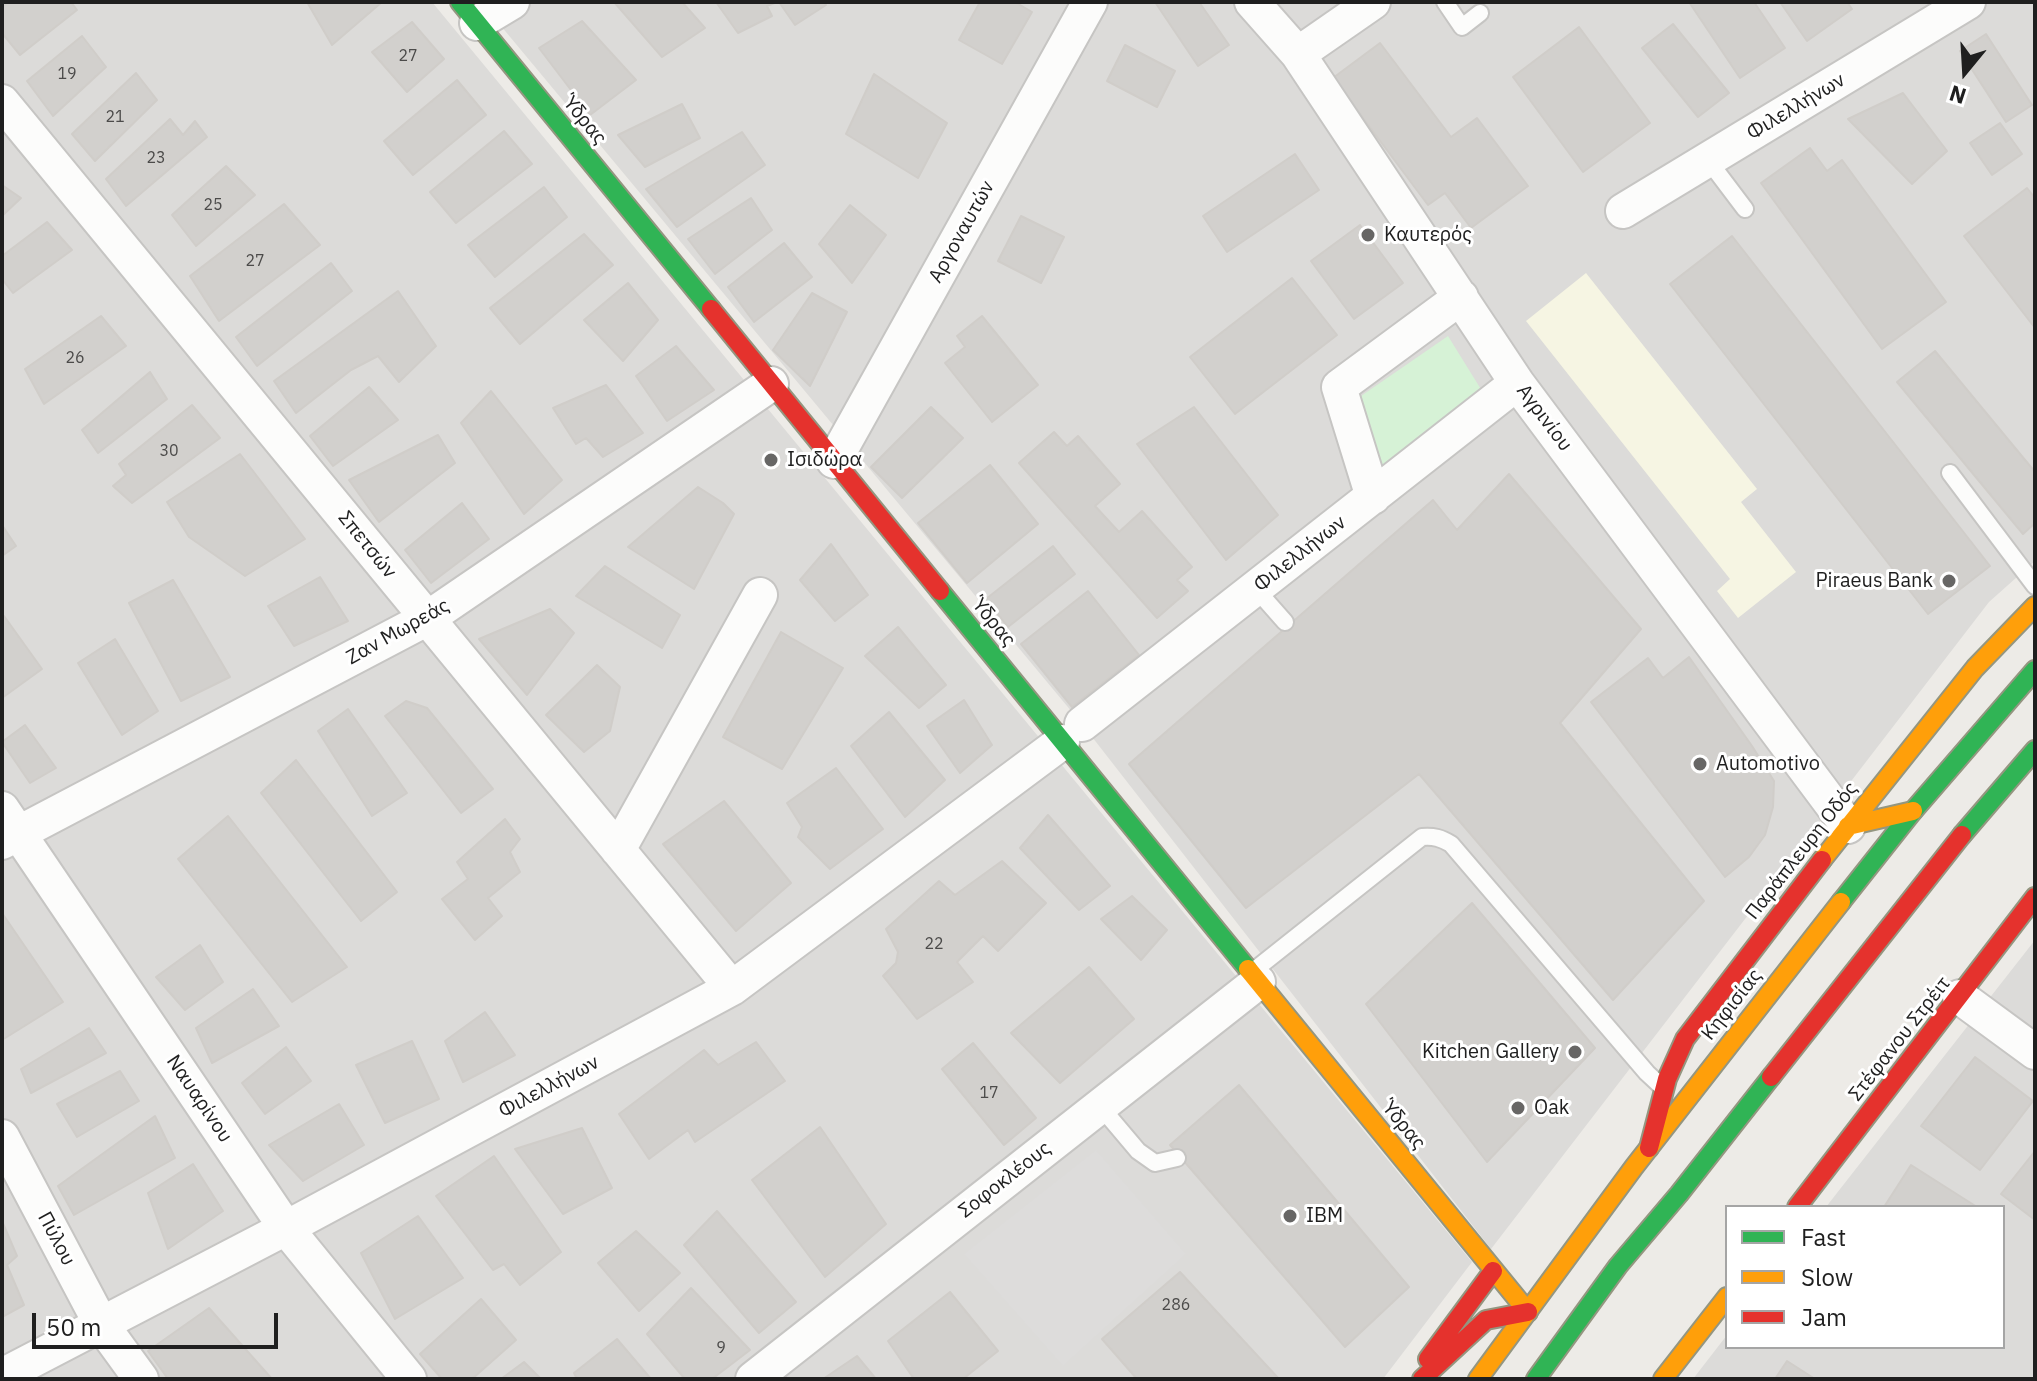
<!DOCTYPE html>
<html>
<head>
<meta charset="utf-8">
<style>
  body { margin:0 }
  #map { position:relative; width:2037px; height:1381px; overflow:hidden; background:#edebe7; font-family:"IBM Plex Sans",sans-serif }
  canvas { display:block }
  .frame { position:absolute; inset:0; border:4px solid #1f1f1f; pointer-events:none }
  .legend { position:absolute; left:1725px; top:1205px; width:280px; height:144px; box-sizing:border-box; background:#fff; border:2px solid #a5a5a5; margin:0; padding:10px 14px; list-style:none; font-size:24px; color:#1f1f1f }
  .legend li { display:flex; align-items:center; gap:16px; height:40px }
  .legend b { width:40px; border:2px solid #a5a5a5 }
  .north { position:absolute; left:1925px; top:32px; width:80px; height:80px; -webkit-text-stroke:6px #fff; paint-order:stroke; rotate:198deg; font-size:22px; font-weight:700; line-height:32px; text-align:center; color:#1f1f1f }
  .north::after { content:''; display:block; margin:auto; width:28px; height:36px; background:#1f1f1f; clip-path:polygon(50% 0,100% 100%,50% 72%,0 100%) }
  .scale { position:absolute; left:32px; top:1313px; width:246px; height:36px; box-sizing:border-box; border:4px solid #1f1f1f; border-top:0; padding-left:10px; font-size:24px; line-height:28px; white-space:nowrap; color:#1f1f1f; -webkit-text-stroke:6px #fff; paint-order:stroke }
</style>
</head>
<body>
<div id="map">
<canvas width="2037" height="1381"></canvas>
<div class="frame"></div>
<ul class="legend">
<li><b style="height:10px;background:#30b455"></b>Fast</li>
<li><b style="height:10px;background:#ff9f0a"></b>Slow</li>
<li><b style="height:10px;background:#e5322d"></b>Jam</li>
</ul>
<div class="north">N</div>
<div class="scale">50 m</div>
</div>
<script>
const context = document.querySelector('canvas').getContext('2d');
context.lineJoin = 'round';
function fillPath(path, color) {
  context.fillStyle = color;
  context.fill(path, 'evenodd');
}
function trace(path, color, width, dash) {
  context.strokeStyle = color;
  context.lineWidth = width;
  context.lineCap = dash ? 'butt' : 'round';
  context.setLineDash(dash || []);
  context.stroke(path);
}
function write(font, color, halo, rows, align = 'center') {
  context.font = font + ' "IBM Plex Sans",sans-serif';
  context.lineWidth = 6;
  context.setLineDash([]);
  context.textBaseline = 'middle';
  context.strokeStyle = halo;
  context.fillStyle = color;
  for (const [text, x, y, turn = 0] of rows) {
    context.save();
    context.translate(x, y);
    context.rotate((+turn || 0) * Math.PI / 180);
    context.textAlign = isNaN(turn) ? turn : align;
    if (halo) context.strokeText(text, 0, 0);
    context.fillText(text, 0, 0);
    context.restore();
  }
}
fillPath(new Path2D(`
  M2,2H432L1472,1262L1383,1379H2Z
  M481,2H2035V561L1989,602L1491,1249L1082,724Z
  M2035,940V1379H1693L1727,1335V1347H2003V1207H1826Z`), '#dcdbd9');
fillPath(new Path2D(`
  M1586,273L1757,489L1741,502L1796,572L1738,618L1717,591L1730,579L1526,321Z`), '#f6f5e3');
fillPath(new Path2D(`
  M1448,336L1487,399L1376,489L1348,405Z`), '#d6f2d6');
fillPath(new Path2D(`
  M1096,1150L1186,1254L1063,1366L964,1254Z`), '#dddcdb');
const building = new Path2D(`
  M8,2H71L77,10L20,55L2,33V7Z
  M307,2H382L332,45Z
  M614,2H682L705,28L662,57Z
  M716,2H777L767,6L772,16L738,33Z
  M779,2H824L826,5L795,25Z
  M980,2H1015L1032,12L1002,64L959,40Z
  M1155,2H1199L1229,45L1198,66Z
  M1689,2H1754L1785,48L1740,78Z
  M1780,2H1847L1852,9L1807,41Z
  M582,21L636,80L590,115L539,48Z
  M412,22L444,59L407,92L372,52Z
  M1673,24L1729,93L1698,117L1642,48Z
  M1579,27L1650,123L1583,172L1513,77Z
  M1986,34L2032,105L2006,122L1960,51Z
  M82,36L106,67L53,116L27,81Z
  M1380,43L1451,137L1477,118L1528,186L1471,228L1445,193L1428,205L1333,78Z
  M1125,45L1175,71L1157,107L1107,81Z
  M136,73L157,100L95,161L72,134Z
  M874,74L947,123L918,178L846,134Z
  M457,80L486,115L413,175L384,141Z
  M1903,93L1947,151L1912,184L1848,119Z
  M682,104L700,138L645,167L618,135Z
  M170,119L183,135L195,121L207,137L126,206L106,179Z
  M2000,123L2022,154L1992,175L1970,143Z
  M504,131L532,164L456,223L430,192Z
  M742,132L765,165L677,227L646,189Z
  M1810,148L1827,171L1842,160L1946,302L1882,349L1761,183Z
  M1295,154L1319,190L1227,252L1203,216Z
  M226,166L255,195L196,246L172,215Z
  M2,185L21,198L2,216Z
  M544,187L567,217L495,277L468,245Z
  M2027,188L2035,198V328L1964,236Z
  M751,198L772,230L715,274L688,239Z
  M284,204L320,245L219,321L190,276Z
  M850,205L886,235L852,283L819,244Z
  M1021,216L1064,237L1041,283L998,261Z
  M47,222L72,250L13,293L2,279V256Z
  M1360,225L1403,283L1354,319L1311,261Z
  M584,234L613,265L520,344L490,308Z
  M1732,236L1990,566L1928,614L1670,284Z
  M784,243L812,277L754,322L728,287Z
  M331,263L352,291L257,366L236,337Z
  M1292,278L1337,335L1235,414L1190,357Z
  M628,283L658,320L623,361L584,320Z
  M398,291L436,346L399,382L378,356L351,370L296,413L274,381Z
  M812,293L847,312L810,386L773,350Z
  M101,316L126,346L44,404L25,369Z
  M982,316L1038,385L992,422L945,363L965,347L957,336Z
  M676,346L714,390L667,421L636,376Z
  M1935,351L2035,472V523L2023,534L1897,382Z
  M150,372L167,399L98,453L82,430Z
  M606,385L643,433L603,457L586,438L576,444L553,408Z
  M369,387L398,420L333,466L310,436Z
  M491,391L562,480L524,514L461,423Z
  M192,405L220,438L132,503L113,486L126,475L119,464Z
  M931,407L963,438L902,498L871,467Z
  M1194,407L1278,515L1226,560L1137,444Z
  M1054,432L1067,446L1078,436L1120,484L1095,506L1119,532L1142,511L1192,567L1177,580L1188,591L1157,618L1019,463Z
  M438,435L455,463L379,522L349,480Z
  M240,454L305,539L245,576L189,537L167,502Z
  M990,465L1038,524L967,583L918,523Z
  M1509,474L1641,629L1560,723L1704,901L1613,1000L1419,774L1246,908L1129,764L1433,500L1457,530Z
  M698,487L723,503L734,514L694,589L628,547Z
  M462,503L489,539L431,583L405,550Z
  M2,525L16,546L2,556Z
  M831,544L868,595L835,621L800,580Z
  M1053,546L1075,574L1008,627L986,599Z
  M605,566L680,615L662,648L576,596Z
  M320,577L348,621L294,646L268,606Z
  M173,580L230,677L181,701L129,603Z
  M1088,591L1139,655L1072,707L1021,644Z
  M550,609L574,633L527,695L479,639Z
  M4,616L42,669L2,698V617Z
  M898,627L946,685L919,708L865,656Z
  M781,632L843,668L782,769L723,737Z
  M115,639L158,711L122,735L78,663Z
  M1689,657L1752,746L1774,781L1773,807L1765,835L1749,857L1725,877L1591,702L1648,658L1663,678Z
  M597,665L620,687L610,731L584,752L546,715Z
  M964,700L992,745L960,773L927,726Z
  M406,701L427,708L493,789L461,813L385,716Z
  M348,709L407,793L372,816L318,731Z
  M889,712L945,780L905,817L851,746Z
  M25,725L56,768L30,783L2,742Z
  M296,760L397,892L361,921L261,793Z
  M836,768L883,829L830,869L798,837L802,827L787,803Z
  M724,801L791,883L736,931L663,844Z
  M1048,815L1110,886L1079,910L1020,848Z
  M228,816L347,967L292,1002L178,859Z
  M505,819L520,839L510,852L520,872L488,898L502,916L475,940L442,899L468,879L457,862Z
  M1002,861L1046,903L998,951L983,936L957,962L973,982L917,1019L883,976L896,963L898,952L886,929L939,881L955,895Z
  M1132,896L1167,930L1141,960L1101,919Z
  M1472,903L1595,1048L1487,1162L1366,1004Z
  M2,913L63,1002L2,1040Z
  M200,945L223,982L185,1010L156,977Z
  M1089,967L1134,1019L1060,1083L1011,1033Z
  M253,989L279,1026L212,1063L196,1028Z
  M485,1012L515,1055L463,1082L445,1041Z
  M89,1028L106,1053L31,1093L21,1069Z
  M412,1041L439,1099L385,1123L356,1065Z
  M756,1042L785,1081L695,1142L688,1130L649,1159L619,1114L704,1050L718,1065Z
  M973,1043L1036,1118L1004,1145L942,1069Z
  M286,1047L311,1081L265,1114L242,1083Z
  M1975,1057L2033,1101L1980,1170L1921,1126Z
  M120,1071L139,1101L77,1137L57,1104Z
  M1239,1085L1409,1287L1345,1347L1170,1145Z
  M339,1104L364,1145L303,1181L269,1145Z
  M155,1116L175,1158L74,1215L58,1186Z
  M820,1127L886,1224L825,1277L752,1180Z
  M582,1128L612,1188L563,1214L515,1149Z
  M2035,1151V1220L2001,1194Z
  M494,1156L561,1252L520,1285L504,1264L493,1270L436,1196Z
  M193,1164L223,1211L168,1249L148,1193Z
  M1911,1165L1977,1207H1884Z
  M717,1211L796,1302L759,1333L684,1245Z
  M418,1216L463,1278L395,1319L361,1253Z
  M2,1221L17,1256L7,1265L24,1305L2,1317Z
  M636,1231L680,1273L639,1311L598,1263Z
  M1180,1272L1279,1379H1137L1102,1339Z
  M691,1288L750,1350L712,1379H685L647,1334Z
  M950,1292L998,1351L963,1379H914L888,1341Z
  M481,1299L516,1340L472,1379H442L420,1354Z
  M209,1308L272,1379H168L148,1351Z
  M617,1339L651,1379H577L574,1373Z
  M857,1356L876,1379H823Z
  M1787,1361L1815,1379H1775Z
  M524,1362L541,1379H501Z`);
fillPath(building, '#d2d0cd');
trace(building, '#d0cdc9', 2);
const lane = new Path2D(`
  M1445,2L1462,27L1480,13
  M1708,160L1745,209
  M1950,473L2035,586
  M1255,588L1285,622
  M1252,972L1422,837C1434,836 1441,838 1451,844L1647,1073L1661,1086
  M1100,1106L1138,1151L1155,1163L1177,1158`);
const street = new Path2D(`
  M1252,2L1298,54L1517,383L1848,826
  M477,23L512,2
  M1298,54L1373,2
  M2,102L732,988
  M1623,211L1968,2
  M834,461L1090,2
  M1373,497L1339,387L1461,297
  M1082,724L1517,383
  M2,809L286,1228L409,1379
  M2,842L428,618L771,384
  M618,850L760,595
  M1960,997L2035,1052
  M2,1137L101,1324L141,1379
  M2,1376L286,1228L732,988L1062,742
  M753,1379L1258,982`);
const fast = new Path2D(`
  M460,2L711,309
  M940,591L1248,969
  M1962,835L2035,750
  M1841,902L1913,811L2035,670
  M1536,1379L1618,1266L1679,1194L1771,1077`);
const slow = new Path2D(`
  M1848,826L1913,811
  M1822,860L1975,668L2035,606
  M1248,969L1528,1312
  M1478,1379L1634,1167L1841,902
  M1663,1379L1727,1297`);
const jam = new Path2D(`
  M711,309L940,591
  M1771,1077L1962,835
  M1649,1148L1667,1079L1685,1039L1822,860
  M1797,1207L2035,897
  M1428,1359L1493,1271
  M1422,1379L1486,1320L1528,1312`);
trace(lane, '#c6c5c3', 20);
trace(street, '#c6c5c3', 38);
trace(fast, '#949680', 22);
trace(slow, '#949680', 22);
trace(jam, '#949680', 22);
trace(lane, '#fcfcfb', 16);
trace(street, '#fcfcfb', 34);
trace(fast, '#30b455', 18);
trace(slow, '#ff9f0a', 18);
trace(jam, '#e5322d', 18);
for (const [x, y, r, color] of [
  [1368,235,8,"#676665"],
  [771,460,8,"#676665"],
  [1949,581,8,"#676665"],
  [1700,764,8,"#676665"],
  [1575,1052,8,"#676665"],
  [1518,1108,8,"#676665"],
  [1290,1216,8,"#676665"]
]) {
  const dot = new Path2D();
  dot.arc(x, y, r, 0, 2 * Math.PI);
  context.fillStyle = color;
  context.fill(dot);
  trace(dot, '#fff', 3);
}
write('16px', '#4c4b4a', null, [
  ["27",408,56],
  ["19",67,74],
  ["21",115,117],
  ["23",156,158],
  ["25",213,205],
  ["27",255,261],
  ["26",75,358],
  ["30",169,451],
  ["22",934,944],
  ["17",989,1093],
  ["286",1176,1305],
  ["9",721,1348]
]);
write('20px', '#1f1f1f', '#fff', [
  ["Φιλελλήνων",1796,107,-31],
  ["Ύδρας",584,120,51],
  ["Αργοναυτών",962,232,-61],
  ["Αγρινίου",1544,418,53],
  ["Σπετσών",367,545,51],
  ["Φιλελλήνων",1300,554,-38],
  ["Ύδρας",993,622,51],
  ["Ζαν Μωρεάς",398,632,-29],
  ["Παράπλευρη Οδός",1802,851,-52],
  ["Κηφισίας",1732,1005,-52],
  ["Στέφανου Στρέιτ",1900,1039,-52],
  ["Φιλελλήνων",549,1087,-28],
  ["Ναυαρίνου",199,1099,56],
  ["Ύδρας",1403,1125,51],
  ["Σοφοκλέους",1005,1180,-38],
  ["Πύλου",56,1239,62]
]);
write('20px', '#1f1f1f', '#fff', [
  ["Καυτερός",1384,235],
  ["Ισιδώρα",787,460],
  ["Piraeus Bank",1933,581,"right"],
  ["Automotivo",1716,764],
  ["Kitchen Gallery",1559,1052,"right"],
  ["Oak",1534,1108],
  ["IBM",1306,1216]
], 'left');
</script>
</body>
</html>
